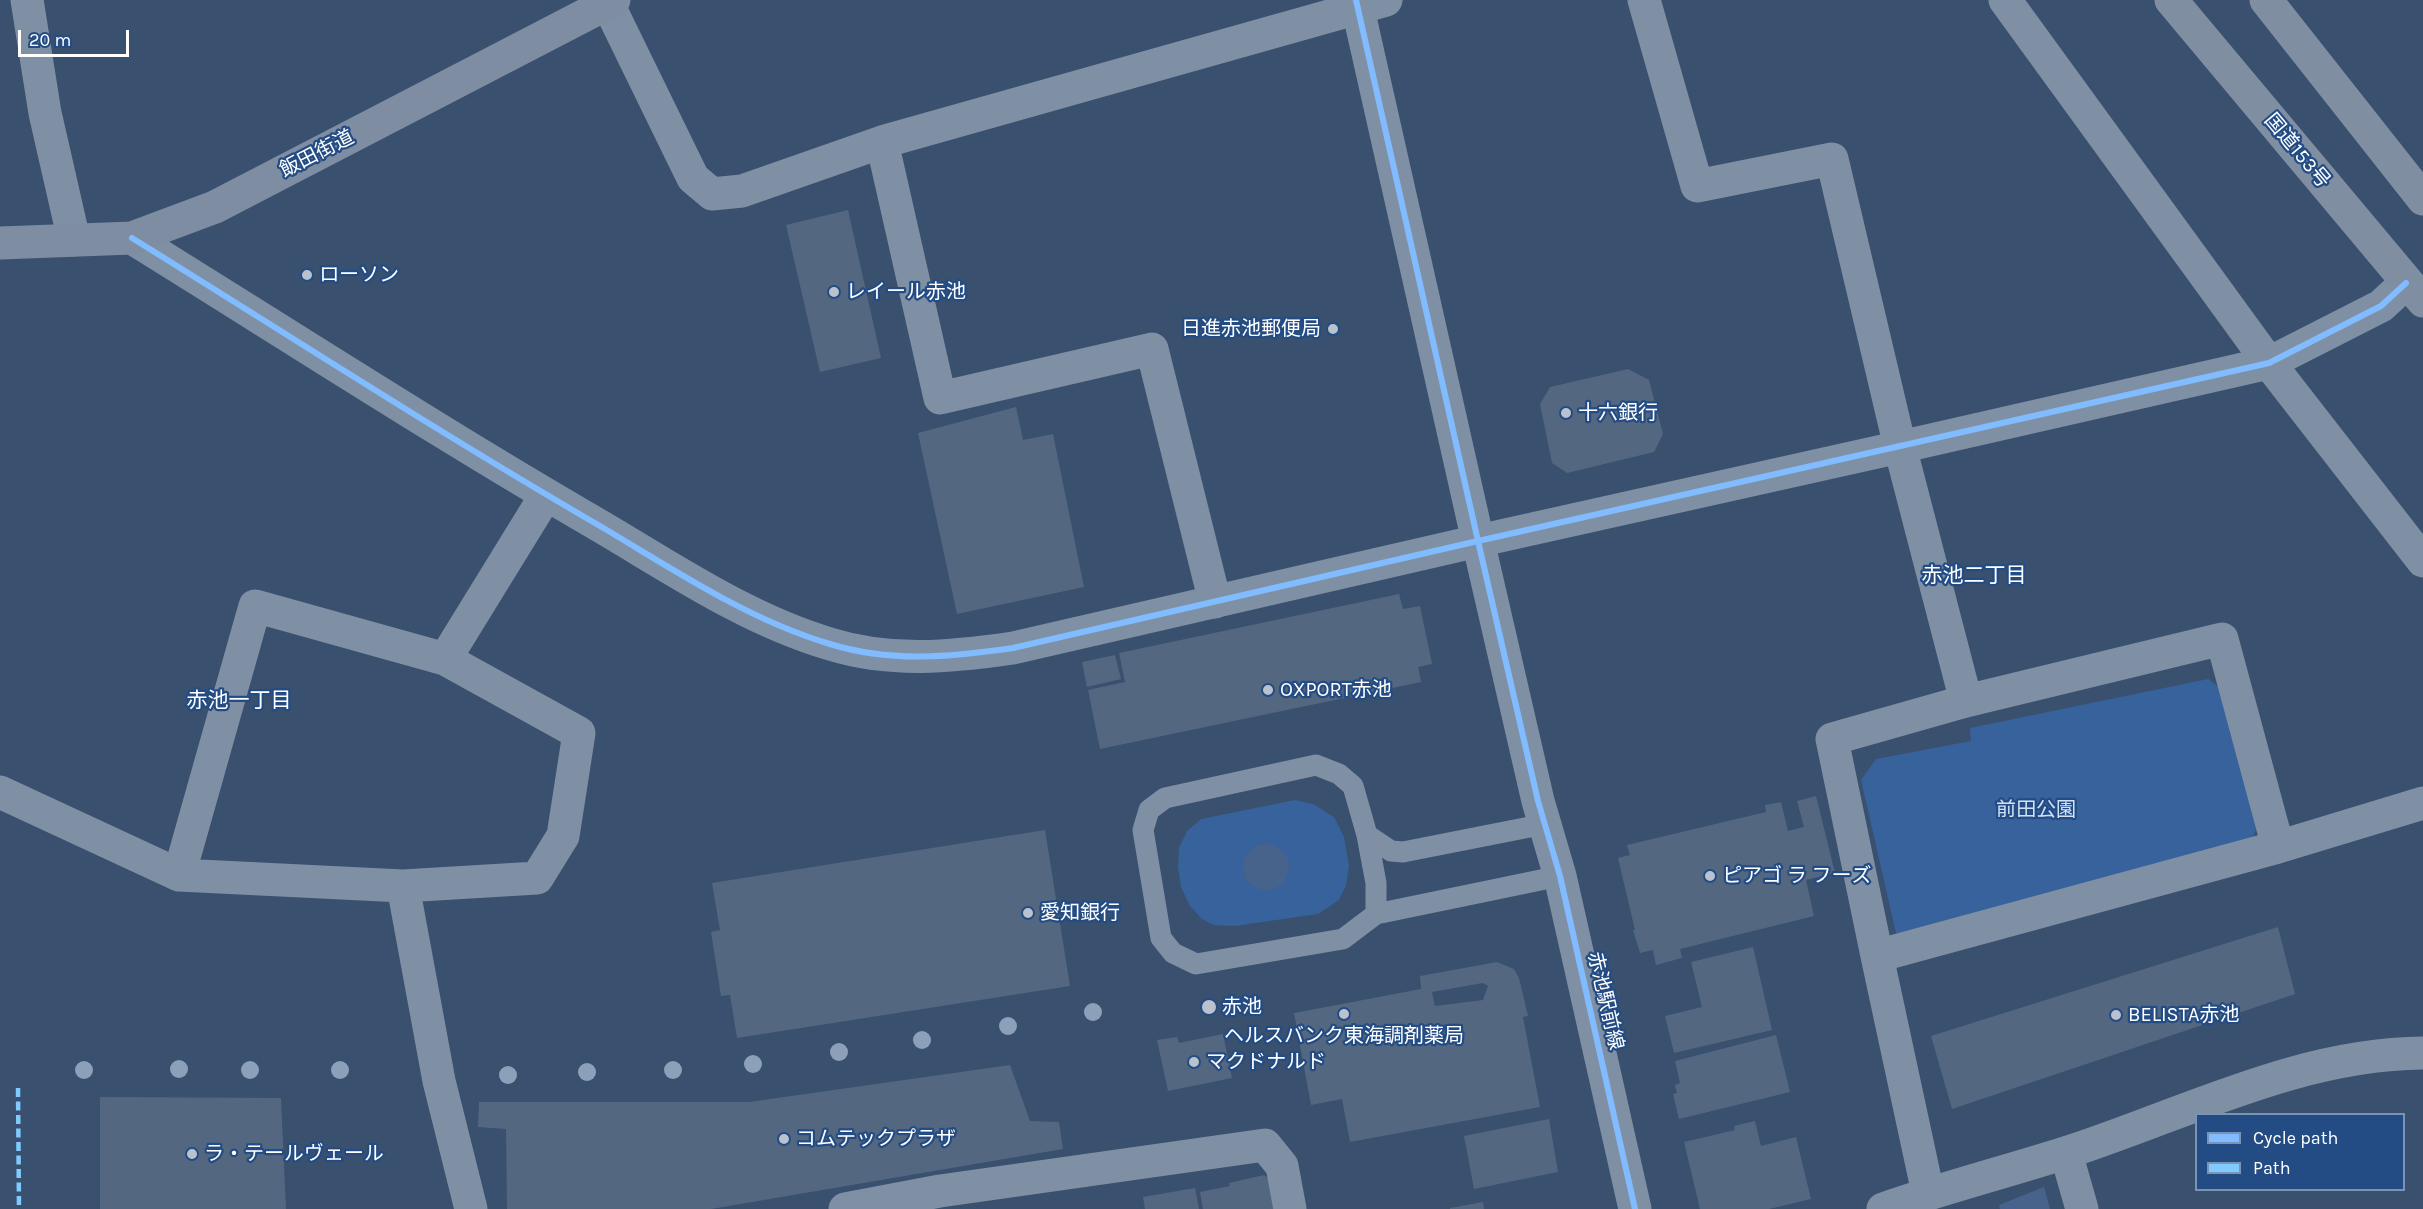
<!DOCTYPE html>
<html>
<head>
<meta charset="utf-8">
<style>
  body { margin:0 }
  #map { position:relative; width:2423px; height:1209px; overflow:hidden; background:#39506f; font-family:Karla,sans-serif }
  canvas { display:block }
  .legend { position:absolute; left:2195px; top:1113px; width:210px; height:78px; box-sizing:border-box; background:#234c85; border:2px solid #7b94b6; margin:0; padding:8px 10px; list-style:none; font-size:18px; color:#fff }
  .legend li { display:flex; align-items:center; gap:12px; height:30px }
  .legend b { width:30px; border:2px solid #7b94b6 }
  .scale { position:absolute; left:18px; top:30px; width:111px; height:27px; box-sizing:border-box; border:3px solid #fff; border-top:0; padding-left:8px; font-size:18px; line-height:21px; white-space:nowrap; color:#fff; -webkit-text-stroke:4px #234c85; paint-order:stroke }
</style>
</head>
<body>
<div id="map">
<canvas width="2423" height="1209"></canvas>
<ul class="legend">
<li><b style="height:8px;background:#80bcff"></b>Cycle path</li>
<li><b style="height:8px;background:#80caff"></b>Path</li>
</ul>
<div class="scale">20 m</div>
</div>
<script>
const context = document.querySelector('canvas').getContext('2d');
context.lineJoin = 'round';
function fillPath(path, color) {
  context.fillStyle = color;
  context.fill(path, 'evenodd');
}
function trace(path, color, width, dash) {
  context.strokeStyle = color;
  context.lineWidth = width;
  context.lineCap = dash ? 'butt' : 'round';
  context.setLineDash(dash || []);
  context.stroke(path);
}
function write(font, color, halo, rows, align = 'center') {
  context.font = font + ' Karla,"Noto Sans JP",sans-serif';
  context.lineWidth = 4.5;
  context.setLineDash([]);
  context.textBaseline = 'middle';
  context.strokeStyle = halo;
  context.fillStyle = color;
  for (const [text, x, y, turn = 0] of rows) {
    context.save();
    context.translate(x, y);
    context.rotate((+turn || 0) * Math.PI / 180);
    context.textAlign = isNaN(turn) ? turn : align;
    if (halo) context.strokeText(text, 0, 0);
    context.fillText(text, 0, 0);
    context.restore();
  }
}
fillPath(new Path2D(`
  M2208,679L2222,689L2256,830L2249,848L1917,939L1896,933L1861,780L1876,759L1971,741L1970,728Z
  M1295,800L1313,804L1334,817L1344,837L1349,866L1346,885L1339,900L1318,914L1235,926L1214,925L1202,919L1190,906L1181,887L1178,867L1179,848L1187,831L1201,819Z`), '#37629b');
fillPath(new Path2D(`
  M1243 867a23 23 0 1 1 46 0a23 23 0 1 1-46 0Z
  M2044,1187L2050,1209H2000L1999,1205Z`), '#47638c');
fillPath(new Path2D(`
  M848,210L881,358L820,372L786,225Z
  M1628,369L1649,380L1663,434L1654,452L1567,473L1552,463L1540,404L1550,387Z
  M1016,407L1023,440L1053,434L1084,587L957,614L918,433Z
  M1399,594L1403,609L1420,606L1432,664L1418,667L1421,682L1100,749L1088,690L1125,682L1119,653Z
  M1115,655L1121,679L1087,687L1082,662Z
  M1816,796L1835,873L1806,880L1814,916L1680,949L1682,958L1656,965L1653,950L1640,953L1633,930H1635L1618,858L1630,855L1627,845L1766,812L1765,805L1781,802L1788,831L1804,827L1797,801Z
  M1045,830L1070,986L737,1038L730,995L721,996L711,932L720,930L712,883Z
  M2278,927L2295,994L1952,1109L1931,1036Z
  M1753,947L1772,1030L1674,1053L1665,1016L1702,1007L1691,962Z
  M1497,962L1514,969L1519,978L1528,1016L1523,1017L1540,1107L1350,1142L1342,1099L1311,1105L1294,1013L1421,989L1420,976ZM1483,983L1488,986L1483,1000L1435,1006L1432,992Z
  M1223,1034L1232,1078L1168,1091L1157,1040L1177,1037L1179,1043Z
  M1776,1035L1790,1092L1679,1119L1673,1094L1677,1093L1675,1085L1680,1083L1675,1061Z
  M1010,1065L1030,1121L1059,1122L1063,1149L711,1209H507L506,1129L478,1127L479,1102H749Z
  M100,1097L281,1098L286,1209H100Z
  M1549,1119L1558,1172L1474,1189L1464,1136Z
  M1755,1121L1761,1146L1796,1137L1811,1199L1769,1209H1700L1684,1142L1735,1130L1734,1126Z
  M1264,1175L1271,1181L1276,1209H1203L1200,1192L1230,1186L1229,1183Z
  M1195,1188L1199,1209H1145L1143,1197Z
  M1483,1202L1484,1209H1450V1208Z`), '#546780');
trace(new Path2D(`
  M1545,824L1403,852L1391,851L1367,835L1353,786L1339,774L1316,765L1165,798L1149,810L1143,830L1161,938L1173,953L1196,964L1343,939L1376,914L1560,876
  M1367,835L1376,883V914`), '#8090a4', 21);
trace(new Path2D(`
  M27,0L45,113L74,240
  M1644,0L1697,186L1832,159L1900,447L1966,701
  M2005,0L2269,363L2423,561
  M608,4L693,178L712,194L742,191L882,142L1386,0
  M882,142L940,398L1152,349L1215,602
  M1900,447L2269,363L2381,306L2406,283
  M445,659L546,495
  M0,792L179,875L403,886L537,878L563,836L579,733L445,659L255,606L179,875
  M2278,847L2222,639L1966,701L1832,739L1877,956L2278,847L2423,803
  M403,886L439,1081L471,1209
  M1877,956L1928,1193
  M2066,1153L2082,1209
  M845,1209L940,1191L1265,1145L1282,1166L1290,1209
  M1883,1209C1943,1188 2005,1172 2065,1153C2183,1115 2297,1054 2423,1053`), '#8090a4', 33);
trace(new Path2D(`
  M1356,0L1478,541L1900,447
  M132,238C287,334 441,434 600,526C673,569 748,620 830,644C891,663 951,657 1013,648L1478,541L1538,801L1560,876L1635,1209`), '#8090a4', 33);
trace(new Path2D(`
  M0,243L132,238L215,207L614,0`), '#7f8da2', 33);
trace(new Path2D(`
  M2171,0L2423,301
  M2266,0L2423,199`), '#808ea2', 33);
trace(new Path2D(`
  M18,1088L19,1209`), '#80caff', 4.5, [9, 4.5]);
trace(new Path2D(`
  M1356,0L1478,541L2269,363L2381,306L2406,283
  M132,238C287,334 441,434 600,526C673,569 748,620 830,644C891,663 951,657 1013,648L1478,541L1538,801L1560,876L1635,1209`), '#80bcff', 6);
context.fillStyle = '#8ca0ba';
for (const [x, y] of [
  [1093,1012],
  [1008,1026],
  [922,1040],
  [839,1052],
  [753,1064],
  [179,1069],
  [84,1070],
  [250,1070],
  [340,1070],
  [673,1070],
  [587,1072],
  [508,1075]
]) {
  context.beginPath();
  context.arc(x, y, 9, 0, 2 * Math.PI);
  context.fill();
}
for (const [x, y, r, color] of [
  [307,275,6,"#bac2cd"],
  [834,292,6,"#bac2cd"],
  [1333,329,6,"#bac2cd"],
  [1566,413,6,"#bac2cd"],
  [1268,690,6,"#bac2cd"],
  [1710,876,6,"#bac2cd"],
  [1028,913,6,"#bac2cd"],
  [1209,1007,8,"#bac2cd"],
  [1344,1014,6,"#bac2cd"],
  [2116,1015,6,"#bac2cd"],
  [1194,1062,6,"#bac2cd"],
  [784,1139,6,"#bac2cd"],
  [192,1154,6,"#bac2cd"]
]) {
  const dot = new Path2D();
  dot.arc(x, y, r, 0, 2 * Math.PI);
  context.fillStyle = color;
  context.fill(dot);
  trace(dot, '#234c85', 2);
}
write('20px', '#fff', '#234c85', [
  ["国道153号",2297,151,50],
  ["飯田街道",317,154,-27],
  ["赤池駅前線",1605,1001,77]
]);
write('20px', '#fff', '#234c85', [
  ["ローソン",319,275],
  ["レイール赤池",846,292],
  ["日進赤池郵便局",1321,329,"right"],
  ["十六銀行",1578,413],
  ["OXPORT赤池",1280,690],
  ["ピアゴ ラ フーズ",1722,876],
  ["愛知銀行",1040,913],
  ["赤池",1222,1007],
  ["BELISTA赤池",2128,1015],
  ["ヘルスバンク東海調剤薬局",1344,1036,"center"],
  ["マクドナルド",1206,1062],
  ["コムテックプラザ",796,1139],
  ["ラ・テールヴェール",204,1154]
], 'left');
write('20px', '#d0e1f7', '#234c85', [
  ["前田公園",2036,810]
]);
write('21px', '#fff', '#234c85', [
  ["赤池二丁目",1974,576],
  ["赤池一丁目",239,701]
]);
</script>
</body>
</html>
